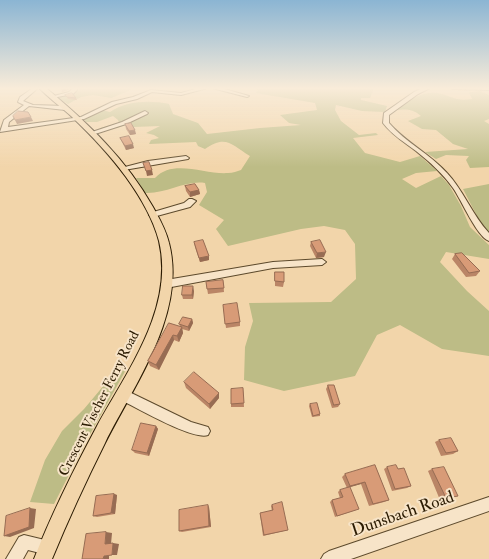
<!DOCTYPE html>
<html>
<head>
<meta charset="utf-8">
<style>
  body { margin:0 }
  canvas { display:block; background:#f2d5aa }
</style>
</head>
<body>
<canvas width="489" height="559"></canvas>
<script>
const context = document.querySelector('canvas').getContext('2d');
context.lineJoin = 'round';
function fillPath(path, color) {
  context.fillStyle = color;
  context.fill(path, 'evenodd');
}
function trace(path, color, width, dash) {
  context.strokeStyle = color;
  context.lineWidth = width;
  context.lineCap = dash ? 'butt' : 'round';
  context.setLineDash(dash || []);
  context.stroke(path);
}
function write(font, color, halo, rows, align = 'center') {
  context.font = font + ' "IM FELL Double Pica",serif';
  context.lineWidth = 4;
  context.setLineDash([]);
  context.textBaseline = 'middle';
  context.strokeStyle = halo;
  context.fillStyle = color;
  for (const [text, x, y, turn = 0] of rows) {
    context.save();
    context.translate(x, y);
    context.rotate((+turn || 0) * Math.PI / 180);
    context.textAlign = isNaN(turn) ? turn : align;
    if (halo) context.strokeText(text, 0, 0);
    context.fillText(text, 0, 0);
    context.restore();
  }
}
fillPath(new Path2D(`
  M82,88H136L111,98L93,95L81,97L68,104L59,99L58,97L72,95Z
  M256,88H374L370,98H361V100L387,106L385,112L362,111L336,105L335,110L341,121L359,135L376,133L378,135L353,138L365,153L400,162L420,156L437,171L416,173L402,179L416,188L441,176L449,185L461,206L470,227L489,245V259L446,252L440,262L467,291L489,311V356L442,349L400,325L377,335L355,376L284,391L244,380L245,347L253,321L249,303L331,302L356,279L355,244L345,230L324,226L301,229L228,246L216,229L224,220L199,205L207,192L205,183C185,180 167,194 145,193L136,178H155C173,158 206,175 228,173C233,173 237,171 241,170L250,156C232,145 226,134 205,149L198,146L196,142L149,144L151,140L159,138L154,135L146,133L160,126L133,127L127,124L117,128H100L119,123L118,120L113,116L97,122H86L84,119L102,110L110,112C126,101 150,100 169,104L173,114L198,123L207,134L260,128L301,125L289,123L280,115L317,110L315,103L256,93L258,89Z
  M480,91L489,95V119L484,121L489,124V167L470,168L466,160L469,156L446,155L436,159L425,152L468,149L453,144L436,130L422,129L408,121L421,116C413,109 406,109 396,110C410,100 423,89 442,94C455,98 458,101 472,99L469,92Z
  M489,184V233L480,222L463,189Z
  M115,366L127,368L88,438L54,504L30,502L45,460L62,431L84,409L105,384Z`), '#bdbc86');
const minor = new Path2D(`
  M33,88H38L23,101L33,105L65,106L68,108L65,110L29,106L9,122L8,127L81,117L112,102L133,97L151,90L181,93L199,88H208L181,95L152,92L137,99L116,104L84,119L0,132L4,120L24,105L18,102L20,97Z
  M73,88H77V90L73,94L52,98L50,97L69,92Z
  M212,88H221L249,96L247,97Z
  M423,88H430L418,94L389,115V123C405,142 430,154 447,173C464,191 472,215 489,233V241C477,237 461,199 453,188C443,174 430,162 416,151C404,142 392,135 383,123L384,113L414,92Z
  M451,88H489V90L453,89Z
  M145,111L148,113L147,114L126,124L92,135L89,133L122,122Z
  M186,156L189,158L188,159L124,170L121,168L148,161Z
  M189,199H192L196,201L190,207L153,217L149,215L150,213L184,203Z
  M322,259L326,262L322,265L273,268L166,288L163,286L161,284L163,282L166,280L273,262Z
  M123,389L191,422L208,427L210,431L208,435C194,441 135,407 119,399L117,395L119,391Z
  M489,497V511L351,559H321L324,554L329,551Z
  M24,535L53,542L56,547L53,552L48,555L28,550L23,559H6L19,537Z`);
const major = new Path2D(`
  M39,88H46C88,123 126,159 153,207C159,218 166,230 169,243C187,313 135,383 105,443C86,481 68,520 52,559H34C52,513 74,469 97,426C127,371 175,308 159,241C153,218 139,195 126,177C110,155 91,135 71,116C61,107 49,98 39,88Z`);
trace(minor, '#5d4a2c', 2);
trace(major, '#2b1b02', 2);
fillPath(minor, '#f7e4c8');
fillPath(major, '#f2d5aa');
fillPath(new Path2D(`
  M65,95L76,98L77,100L68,99Z
  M125,124L136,134L130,135L126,129Z
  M120,138L134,148L126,150Z
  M185,186L199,190L200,194L190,197L186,191Z
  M194,242L209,260L200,262L195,247Z
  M311,242L324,257L316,258L310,246Z
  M455,254L480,271L476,276L466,277L452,259Z
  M275,272L284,282L283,287L275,286Z
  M223,280L224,292L208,294L206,282Z
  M194,291L193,299H183L182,295Z
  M223,305L240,322V326L226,328Z
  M192,319L193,323L189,331L182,329L183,333L179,342L174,340L159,370L150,366L148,361L180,326L179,324Z
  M184,382L219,398L210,409L186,388Z
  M328,385L340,404L338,407L332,408L326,389Z
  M243,388L244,407H231V404Z
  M310,404L320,414V416L312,417L309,406Z
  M156,426L158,429L149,456L135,453L132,450Z
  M439,440L458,451L453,454L441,456L435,442Z
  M375,465L389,500L384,502L369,506L361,484L350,487L356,510L335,517L330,502L332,500L340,498L338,492L340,490L347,488L342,477L345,474Z
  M387,467L398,469L411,486L407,488L392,491L384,469Z
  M432,469L458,496L440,500L428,471Z
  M114,494L117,495L115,514L97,517L93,516Z
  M272,505L288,530L263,536L260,514V513L272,511L271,506Z
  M209,507L211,527L182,532L179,531Z`), '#ba8566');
fillPath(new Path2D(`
  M61,88H68L69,90L62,92Z
  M31,117L33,121L17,124L15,120Z
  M135,130L136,134L130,135L129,131Z
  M133,144L134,148L126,150L125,146Z
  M152,170L153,175L147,176L146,171Z
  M199,190L200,194L190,197V192Z
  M326,252L324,257L316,258L317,253Z
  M209,256V260L200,262L199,258Z
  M193,286L194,291L193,299L192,295Z
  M192,319L193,323L189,331L188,327Z
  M182,327L183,333L179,342L177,336Z
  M173,335L174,340L159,370L156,365Z
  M219,393V398L210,409L209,404Z
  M156,426L158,429L149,456L147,453Z
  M365,482L361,484L347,488L350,486Z
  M114,494L117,495L115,514L111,513Z
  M208,505L209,507L211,527L209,526Z
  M30,508L36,509L34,528L10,537L4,536Z
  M106,532L112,533L111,544H105Z
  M113,543L119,544L117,555H112Z
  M104,556H109V559H103Z`), '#976c53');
const building = new Path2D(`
  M72,93L76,98L67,97L65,95Z
  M18,111L28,112L31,117L15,120L13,116Z
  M131,123L135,130L129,131L125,124Z
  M129,136L133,144L125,146L120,138Z
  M149,162L152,170L146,171L143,163Z
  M195,184L199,190L190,192L185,186Z
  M203,240L209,256L199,258L194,242Z
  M320,240L326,252L317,253L311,242Z
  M462,253L480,271L469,273L455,254Z
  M275,272H284V282L275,281Z
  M223,280L224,288L207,289L206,282Z
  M183,286H193L192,295H182Z
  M237,303L240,322L225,324L223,305Z
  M183,317L192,319L188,327L179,324Z
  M169,323L182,327L177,336L173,335L156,365L148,361Z
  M194,372L219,393L209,404L184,382Z
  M328,385H334L340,404L334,405Z
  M243,388L244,403L231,404V389Z
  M317,403L320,414L313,416L310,404Z
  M141,423L156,426L147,453L132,450Z
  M451,438L458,451L446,453L439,440Z
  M375,465L389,500L373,504L365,482L350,486L345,474Z
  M396,465L398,469L404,468L411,486L395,489L387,467Z
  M444,467L458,496L446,498L432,469Z
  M350,487L359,509L337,516L332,500L343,497L340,490Z
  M114,494L111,513L93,516L96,496Z
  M282,502L288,530L264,535L260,513L273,510L272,505Z
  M208,505L209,526L179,531V510Z
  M30,508L29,527L4,536L6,516Z
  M106,532L105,544L113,543L112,555L104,556L103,559H82L86,534Z`);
fillPath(building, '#d89b77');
trace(building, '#976c53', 1);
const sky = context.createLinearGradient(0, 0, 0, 167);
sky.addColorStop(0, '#8bb5d3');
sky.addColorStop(0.53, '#f9ecd9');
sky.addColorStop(1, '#f9ecd900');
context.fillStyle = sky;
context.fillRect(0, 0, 489, 167);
write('14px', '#2b1b02', '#f7e4c8', [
  ["Crescent Vischer Ferry Road",100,404,-63]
]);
write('17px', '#2b1b02', '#f7e4c8', [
  ["Dunsbach Road",403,515,-19]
]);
</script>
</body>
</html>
